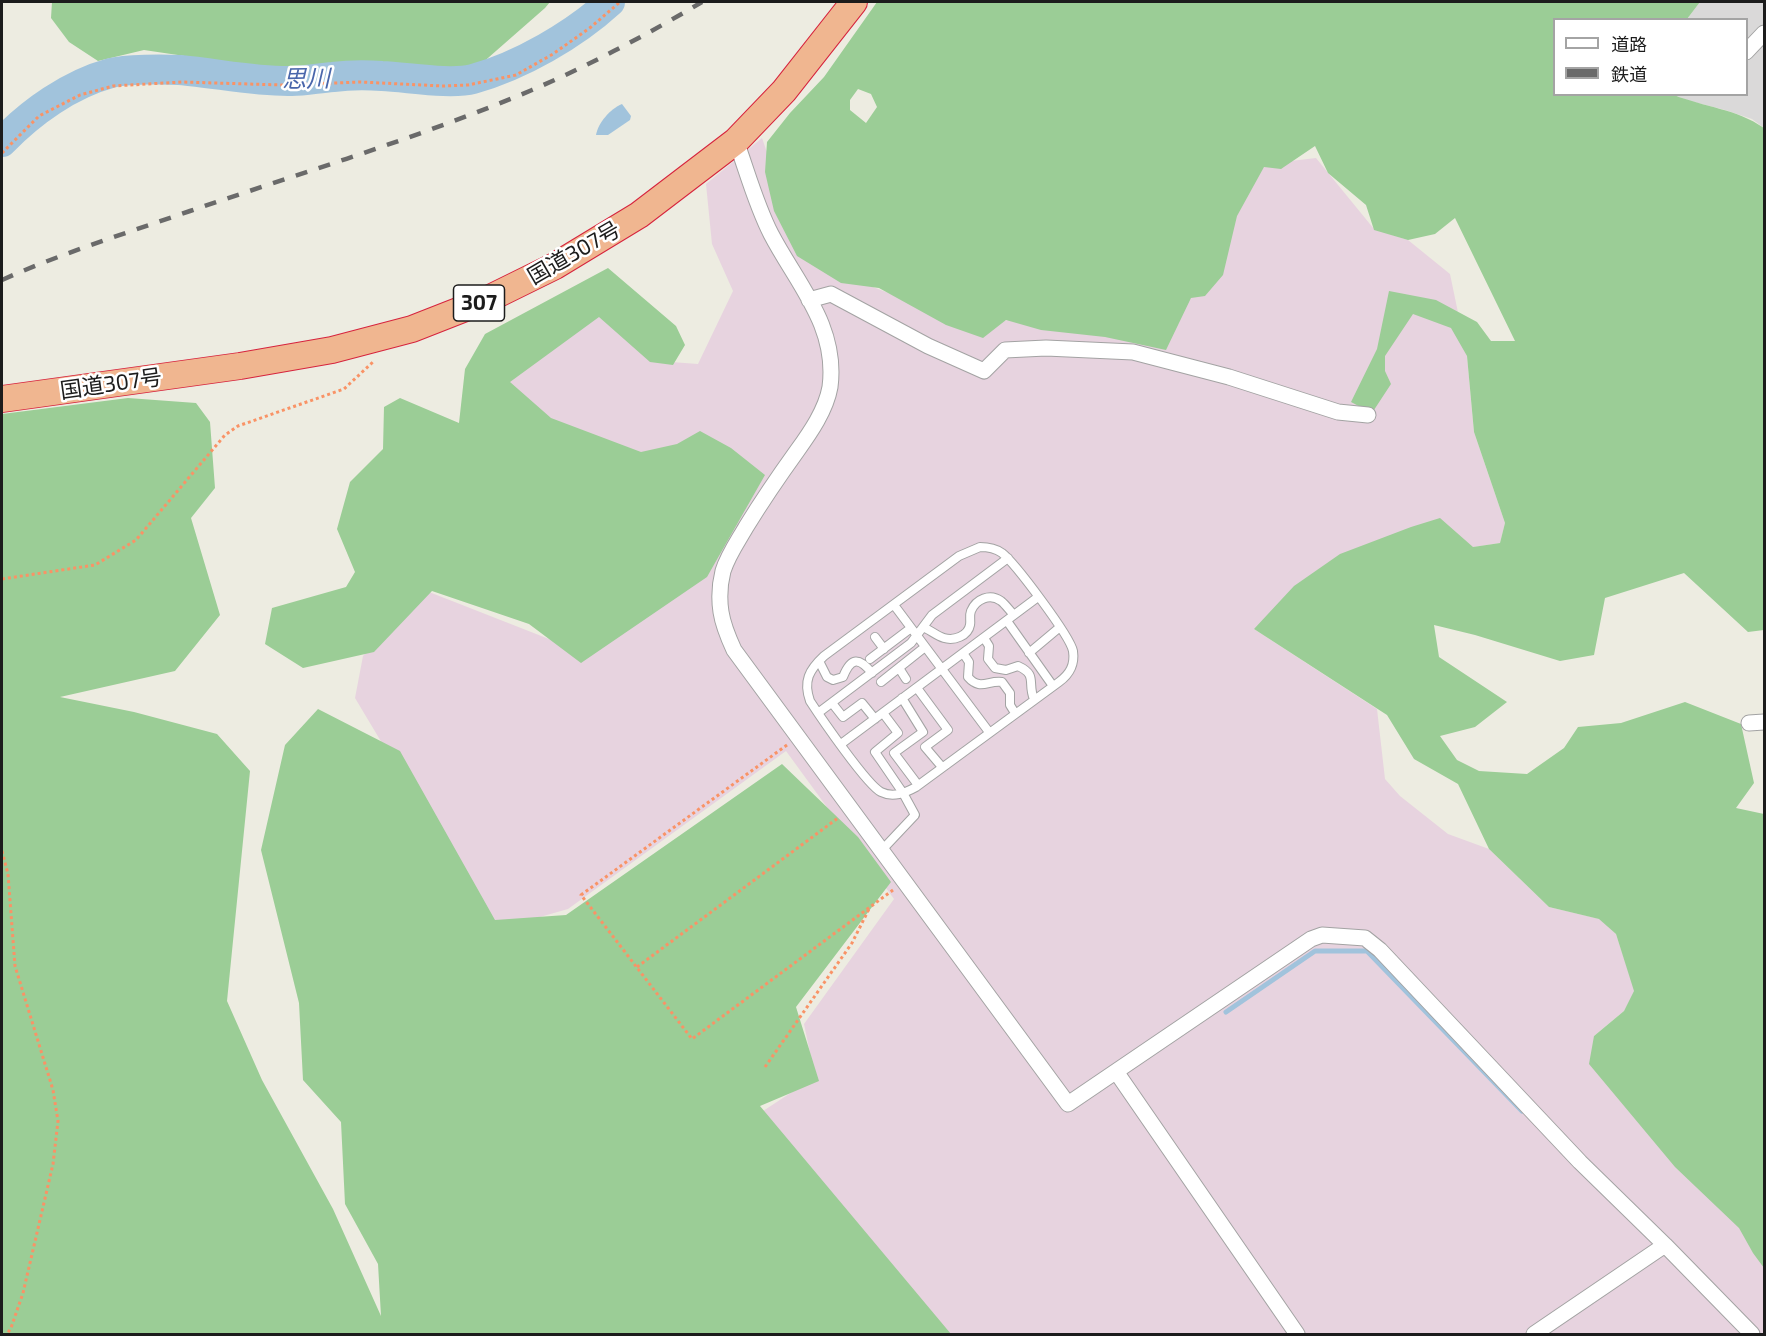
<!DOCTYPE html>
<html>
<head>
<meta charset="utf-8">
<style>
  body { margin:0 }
  #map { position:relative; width:1766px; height:1336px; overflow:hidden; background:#edece1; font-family:"Exo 2","Noto Sans JP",sans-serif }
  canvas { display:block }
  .frame { position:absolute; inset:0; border:3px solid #1c1c1c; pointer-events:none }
  .legend { position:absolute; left:1553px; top:18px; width:195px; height:78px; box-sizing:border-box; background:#fff; border:2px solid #a4a4a4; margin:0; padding:8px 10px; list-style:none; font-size:18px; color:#1c1c1c }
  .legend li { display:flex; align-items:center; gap:12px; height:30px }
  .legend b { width:30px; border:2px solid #a4a4a4 }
</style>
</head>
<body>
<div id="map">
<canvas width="1766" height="1336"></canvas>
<div class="frame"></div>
<ul class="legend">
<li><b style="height:8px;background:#fff"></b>道路</li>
<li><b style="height:8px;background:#6a6a6a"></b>鉄道</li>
</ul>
</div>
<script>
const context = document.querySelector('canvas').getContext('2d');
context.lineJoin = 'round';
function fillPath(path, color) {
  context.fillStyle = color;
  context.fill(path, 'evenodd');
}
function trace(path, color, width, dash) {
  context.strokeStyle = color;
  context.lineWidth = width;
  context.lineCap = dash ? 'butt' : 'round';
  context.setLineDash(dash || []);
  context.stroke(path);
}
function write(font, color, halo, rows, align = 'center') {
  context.font = font + ' "Exo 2","Noto Sans JP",sans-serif';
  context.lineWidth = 5;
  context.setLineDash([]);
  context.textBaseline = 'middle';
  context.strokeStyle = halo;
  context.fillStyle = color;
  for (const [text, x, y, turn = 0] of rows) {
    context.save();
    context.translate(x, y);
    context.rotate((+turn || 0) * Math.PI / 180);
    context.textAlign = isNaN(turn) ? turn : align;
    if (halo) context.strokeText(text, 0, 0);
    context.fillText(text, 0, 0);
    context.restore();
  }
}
fillPath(new Path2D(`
  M1700,2H1764V128L1752,119L1725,110L1690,101L1674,95L1746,94V20L1687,19Z`), '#dad9d9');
fillPath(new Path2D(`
  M762,138L800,247L831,271L975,326L1026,317L1257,165L1316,158L1374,229L1408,240L1450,274L1467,356L1474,432L1505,523L1500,543L1474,547L1254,629L1377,709L1385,779L1400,796L1448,834L1489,849L1549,907L1600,919L1616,934L1635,991L1624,1011L1594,1036L1764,1255V1334H938L760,1113L815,1077L804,1024L894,899L786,751L568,909L494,930L355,698L363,656L424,590L577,650L634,465L542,427L501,383L598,312L658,361L698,364L733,291L712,244L706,184Z`), '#e7d3df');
fillPath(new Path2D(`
  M52,2H550L545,8L480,65L436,71L355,69L285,77L198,58L144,50L98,61L69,42L51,18Z
  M877,2H1700L1687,19L1554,20V94L1674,95C1704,107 1737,109 1764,128V630L1748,632L1684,573L1605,598L1594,655L1560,661L1475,635L1434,625L1439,657L1507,702L1475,727L1440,736L1457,760L1479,771L1527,774L1564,748L1578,727L1621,723L1685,702L1741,724L1754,783L1736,808L1764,814V1268L1753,1253L1739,1228L1675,1167L1589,1064L1594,1036L1624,1011L1634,991L1616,934L1599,919L1549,907L1489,849L1458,784L1414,759L1387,715L1254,629L1294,586L1340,554L1411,527L1440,518L1473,547L1500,543L1505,523L1474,432L1467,356L1451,328L1413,314L1385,356V371L1391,384L1372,413L1351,402L1377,349L1389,291L1436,300L1477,322L1491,341H1515L1455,218L1435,234L1408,240L1374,230L1366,205L1328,173L1315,146L1281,169L1264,167L1237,216L1223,275L1205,296L1191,298L1166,350L1105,337L1041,330L1006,320L983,338L946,325L879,288L841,283L797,256L774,211L765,172L767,142L790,113L824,77ZM858,89L871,94L877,107L866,123L850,110V100Z
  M608,268L676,326L685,345L673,365L650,362L599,317L510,382L551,418L641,452L677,444L700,431L731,448L765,475L707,577L581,663L529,624L432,591L374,652L303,668L265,644L272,608L346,587L355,572L337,529L350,482L383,449L384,407L400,398L459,423L465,369L485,334Z
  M128,398L196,403L210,422L215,488L191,518L220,615L175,671L60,697L134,712L217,734L250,771L227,1001L262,1080L333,1209L381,1316L378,1264L345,1204L341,1122L303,1080L299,1003L261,850L285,745L318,709L400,751L495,920L566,915L782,764L858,837L891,882L796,1007L819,1081L760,1106L951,1334H2V414Z`), '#9bcd96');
fillPath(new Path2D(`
  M622,104L631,116L630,120L608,135H596C598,123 610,109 622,104Z`), '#a1c3dc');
trace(new Path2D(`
  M1226,1012L1315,951H1367L1522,1111`), '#a1c3dc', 5);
trace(new Path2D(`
  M2,142C31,112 70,84 111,73C126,69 164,69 179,70C216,73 256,82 292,81C305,81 319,78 333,77C349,75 366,75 382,76C407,77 450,85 473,79C520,66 574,35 610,2`), '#a1c3dc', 30);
const service = new Path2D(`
  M980,547C988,547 995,548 1002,553C1015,563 1070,636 1073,651C1075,665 1070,674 1059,682L916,787C905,793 893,798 881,792C867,785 821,718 810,701C803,681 809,670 824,656L959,556Z
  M894,605L989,732
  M1007,621L1053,686
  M923,627C930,630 937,636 944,638C954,641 968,636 970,625C971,620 969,616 971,611C976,599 990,593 1001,601C1006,605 1010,611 1014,615
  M875,637L884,649
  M984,638L989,646L988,659L995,668L1006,670L1018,666C1038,675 1027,683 1034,699
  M963,653L969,662L968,677C980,691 988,680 1002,682L1010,693V705L1015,713
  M1029,653L1060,627
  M870,659L911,628
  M819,661L827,677L833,680L843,677C851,657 859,657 872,673
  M899,668L906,679
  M881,682L925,647
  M917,688L948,730L925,747L942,767
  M902,698L923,732L894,753L918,785
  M832,703L843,717L862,703L875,719
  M818,713L911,643L932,615L1008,558
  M841,744L1038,597
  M881,851L915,815L903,793L875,752L898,733L883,713`);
const minor = new Path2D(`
  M1746,52L1764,33
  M736,141C747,171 756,205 771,234C797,284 838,326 830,387C826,410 810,433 797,451C779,476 762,501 746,527C738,541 728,555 723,571C720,583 719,599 721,612C723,625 728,637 734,650L1068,1104L1311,939L1322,935L1365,938L1380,950L1580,1162L1665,1245L1752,1334
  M809,300L831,294L928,346L984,371L1005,350L1046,348L1133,352L1229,377L1338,412L1368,415
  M1749,723L1764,722
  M1117,1073L1297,1334
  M1534,1334L1665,1245`);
const trunk = new Path2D(`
  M2,399L240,366L332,350L412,329L486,300L555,266L639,215L736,141L784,91L854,2`);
trace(service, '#a3a3a3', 10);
trace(minor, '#a3a3a3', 17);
trace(trunk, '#d6233d', 28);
trace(new Path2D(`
  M2,153L39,116L80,95L113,86L182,82L282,85L361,82L442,86L468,85L516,75L553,54L591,27L620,2
  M2,579L95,565L136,540L225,435L238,426L344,389L374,361
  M787,745L581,895L692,1039L893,890
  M2,851L8,874L15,966L53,1090L58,1121L53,1164L23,1293L11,1328L7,1334
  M637,967L838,818
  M765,1067L852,943L869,909`), '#f99366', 3, [3, 3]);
trace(service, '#fff', 8);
trace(minor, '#fff', 15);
trace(trunk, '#f0b690', 26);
trace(new Path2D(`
  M2,280C62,253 127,233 190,211C304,172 421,137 532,90C590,65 648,34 702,2`), '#6a6a6a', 4.5, [12, 12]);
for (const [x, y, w] of [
  [479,303,51]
]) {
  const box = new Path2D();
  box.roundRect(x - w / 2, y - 18, w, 36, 4.5);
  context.fillStyle = '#fff';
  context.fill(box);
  trace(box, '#1c1c1c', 1.5);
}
write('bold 21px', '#1c1c1c', null, [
  ["307",479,303]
]);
write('22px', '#1c1c1c', '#fff', [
  ["国道307号",574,253,-30],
  ["国道307号",111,384,-8]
]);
write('italic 24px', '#4966ab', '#fff', [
  ["思川",306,79,-1]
]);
</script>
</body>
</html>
